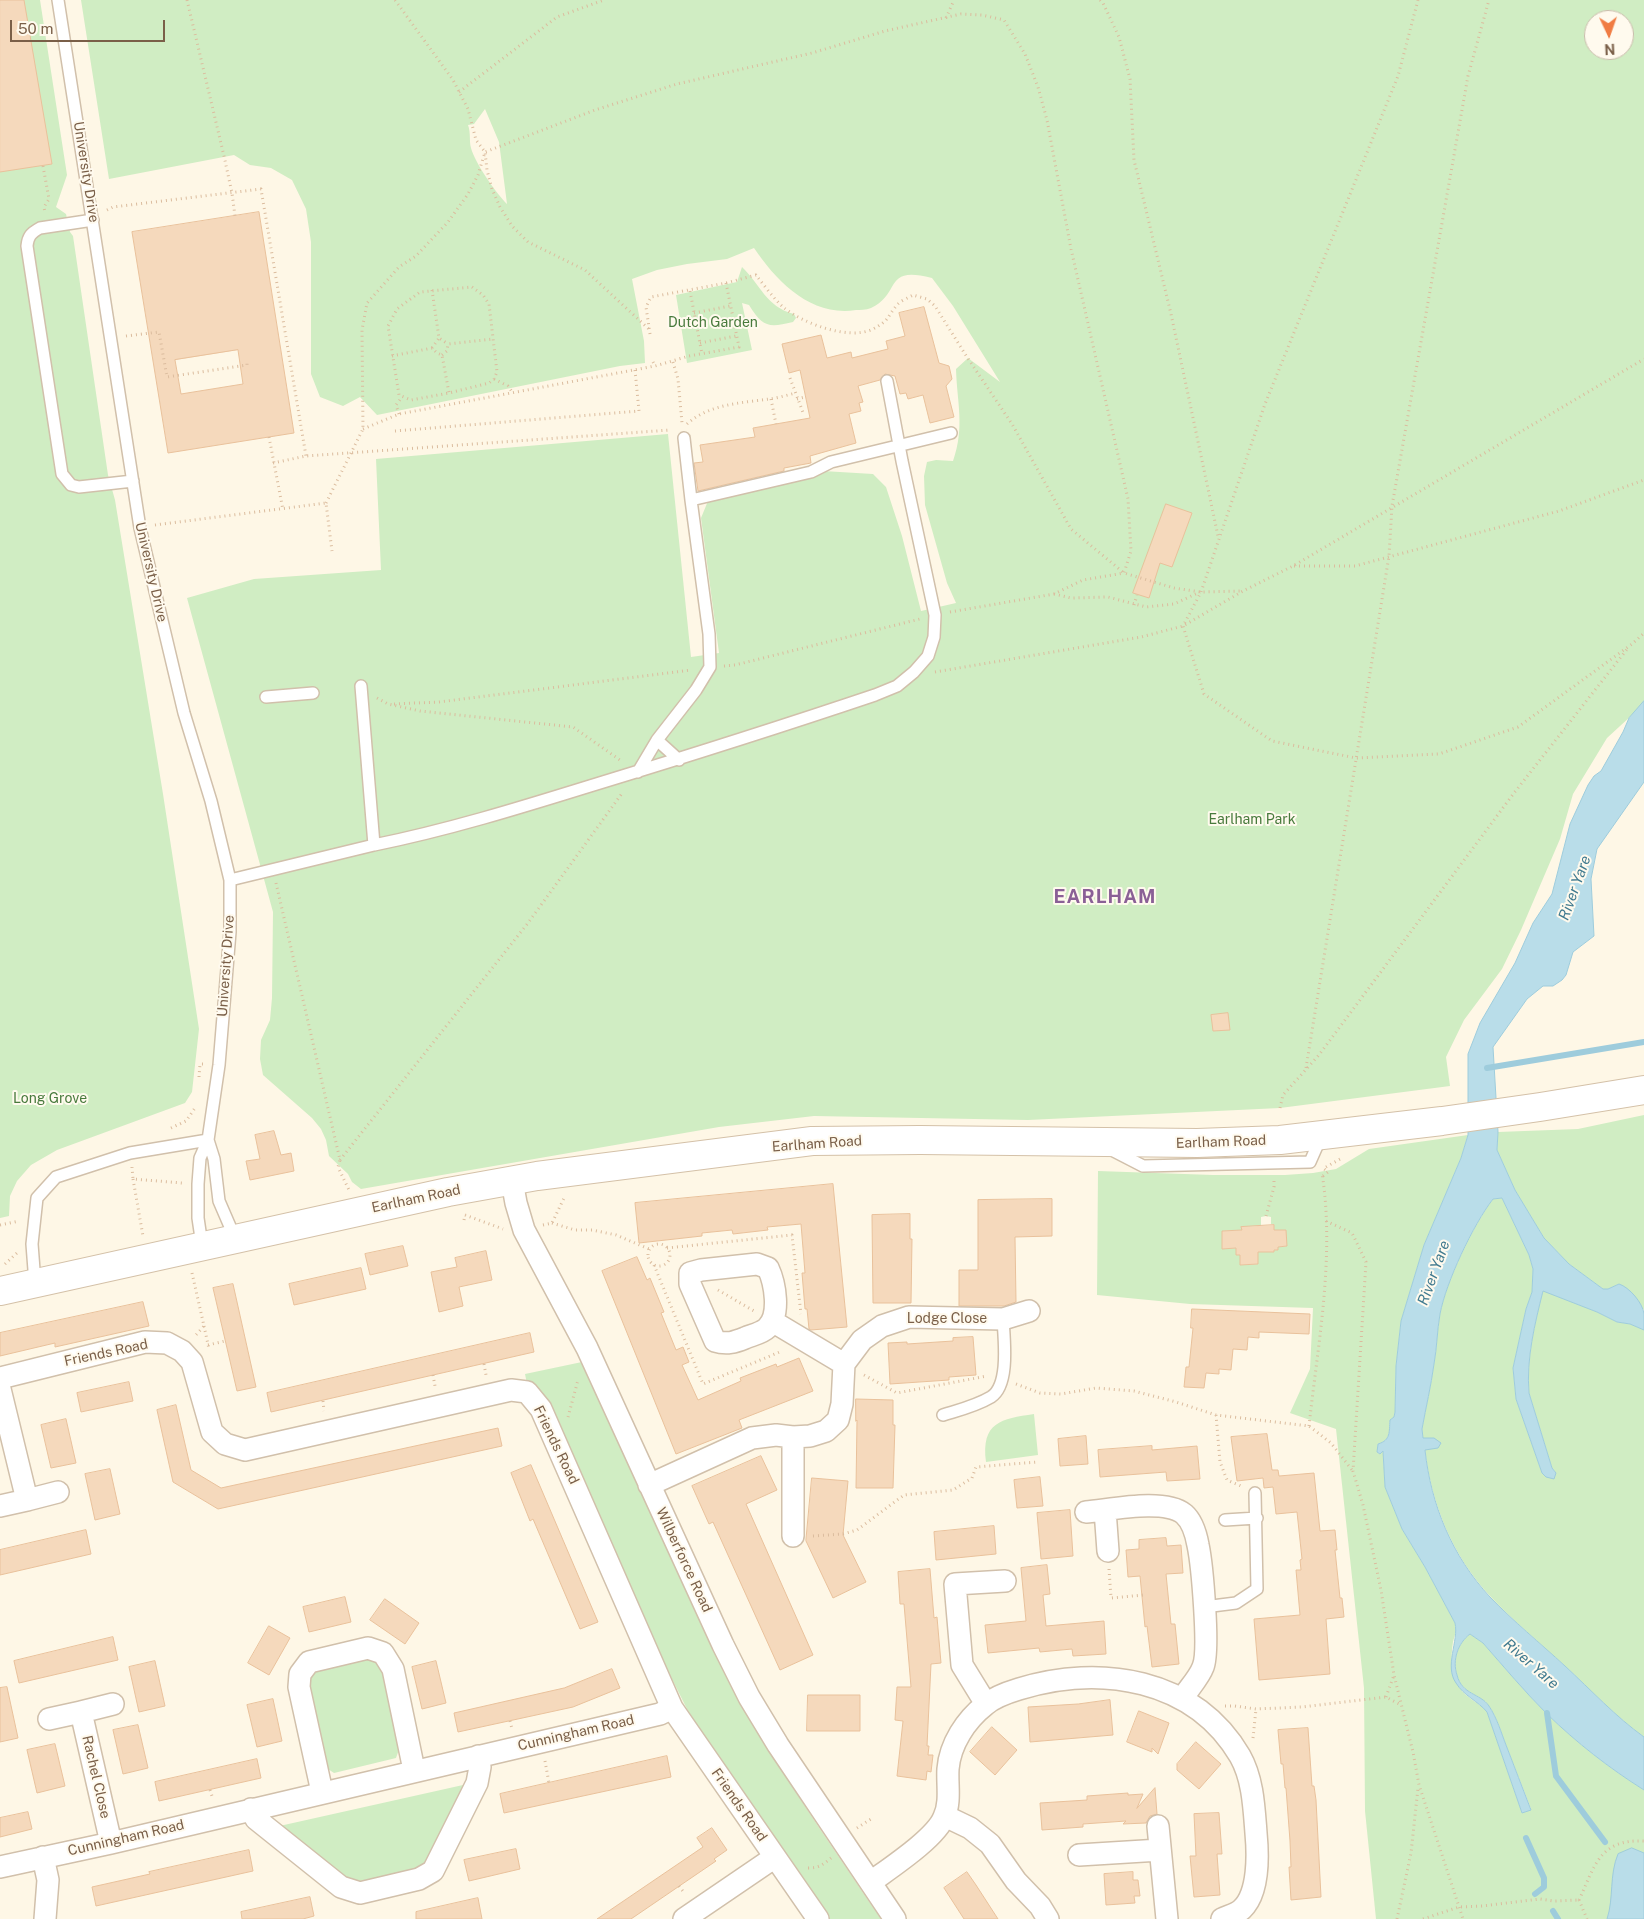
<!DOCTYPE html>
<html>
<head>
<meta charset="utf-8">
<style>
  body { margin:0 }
  #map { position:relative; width:1644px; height:1919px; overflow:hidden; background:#fef7e6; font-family:"Public Sans",sans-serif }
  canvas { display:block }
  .north { position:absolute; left:1584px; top:10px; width:50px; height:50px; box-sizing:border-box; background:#fffaee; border:1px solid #cabcac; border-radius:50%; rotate:177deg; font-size:14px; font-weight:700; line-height:20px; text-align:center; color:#7a5f48 }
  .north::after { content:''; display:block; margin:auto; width:18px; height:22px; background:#f07c43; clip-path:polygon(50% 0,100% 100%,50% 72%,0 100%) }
  .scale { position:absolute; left:10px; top:20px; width:155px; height:22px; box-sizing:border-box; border:2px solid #7a5f48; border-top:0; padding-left:6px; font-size:15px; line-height:18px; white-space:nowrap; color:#7a5f48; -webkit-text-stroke:4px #fffaee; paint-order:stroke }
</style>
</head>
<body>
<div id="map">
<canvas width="1644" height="1919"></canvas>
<div class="north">N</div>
<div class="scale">50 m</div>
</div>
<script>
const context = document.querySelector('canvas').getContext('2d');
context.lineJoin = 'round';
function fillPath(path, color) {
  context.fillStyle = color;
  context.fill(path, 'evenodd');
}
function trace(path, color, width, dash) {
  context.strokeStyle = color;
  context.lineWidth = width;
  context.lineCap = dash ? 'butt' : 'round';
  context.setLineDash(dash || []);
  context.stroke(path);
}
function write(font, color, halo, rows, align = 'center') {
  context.font = font + ' "Public Sans",sans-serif';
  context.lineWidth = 4;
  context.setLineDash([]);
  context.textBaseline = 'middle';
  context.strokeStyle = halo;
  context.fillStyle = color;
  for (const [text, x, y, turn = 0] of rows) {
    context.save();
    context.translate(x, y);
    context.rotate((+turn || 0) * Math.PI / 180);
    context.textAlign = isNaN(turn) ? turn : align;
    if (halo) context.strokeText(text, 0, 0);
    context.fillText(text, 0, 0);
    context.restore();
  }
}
fillPath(new Path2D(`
  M0,0H40L67,175L56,207L66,214L70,232L73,236L108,475L115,500L163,794L199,1029L192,1092L185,1103L57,1150L31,1165L17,1181L10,1196L9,1216L0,1218Z
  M81,0H1644V704L1607,738L1573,794L1560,839L1521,930L1502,969L1464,1020L1446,1057L1450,1086L1280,1108L1028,1120L814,1116L719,1127L361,1189L352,1182L348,1174L329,1156L326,1140L321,1129L312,1118L263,1075L260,1059L261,1040L270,1020L272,998L273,912L187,598L254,579L381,570L376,459L668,434L691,657L719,653L701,518L708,501L823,471L873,474L886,487L902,536L921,611L956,603L947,583L925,505L924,476L927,462L936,460L953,461C965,427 957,403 956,369L968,358L1000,382L953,306L932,278C883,265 902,293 871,308C866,310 860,310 856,310C811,317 777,282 754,248L727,259L687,264L657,270L632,279L644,341L645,363L620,366L377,415L360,397L343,406L320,397L311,374V242L306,209L292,180L271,168L250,165L234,155L109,179ZM1594,20H1624V50H1594ZM485,109L499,142L507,204C496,193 475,163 471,148C469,141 471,133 468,125L474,124Z
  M742,267C761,285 766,307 794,314L796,318L793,322C768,328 763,327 749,305L742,303L752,350L687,363L676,295L737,282Z
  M1644,1115V1310L1619,1284L1608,1289H1603L1569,1264L1544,1238L1515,1190L1497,1150L1498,1132L1578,1129Z
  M1468,1135L1461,1158L1424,1245L1401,1321L1396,1366L1395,1412L1394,1417L1390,1420C1389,1432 1391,1440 1378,1444L1377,1452L1380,1454L1383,1450L1385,1487L1402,1529L1425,1567L1455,1623C1457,1632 1455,1634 1453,1642C1450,1659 1452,1674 1460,1688C1466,1698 1480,1703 1487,1712L1522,1813L1531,1809C1523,1788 1514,1766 1506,1745C1501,1732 1497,1717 1489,1706C1480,1693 1462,1695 1457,1675C1452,1660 1458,1643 1470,1634L1483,1643C1504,1667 1525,1692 1547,1714C1577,1743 1609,1768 1644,1790V1919H1376L1365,1811L1364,1688L1336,1429L1290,1413L1310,1369L1313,1308L1190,1304L1097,1295L1098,1171L1213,1175H1285L1313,1173L1336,1169L1369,1149ZM1266,1216L1271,1217V1224H1274V1230H1286V1246L1278,1247V1250H1274V1252H1258V1264L1240,1265V1255H1237L1236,1248L1222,1249V1231L1242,1230V1227L1261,1226V1217Z
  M1502,1198L1529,1255L1533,1269L1532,1292L1526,1309L1513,1368L1516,1399L1542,1473L1546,1477L1556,1473L1552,1468L1529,1393C1526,1359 1535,1323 1543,1290L1597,1312L1617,1322L1630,1324L1644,1330V1737C1616,1717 1591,1690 1565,1666C1540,1643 1513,1621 1490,1596C1452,1555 1432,1505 1425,1450L1434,1438H1423L1422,1429C1426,1407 1431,1386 1434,1364C1437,1348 1437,1331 1440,1314C1446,1282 1473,1226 1493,1199Z
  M582,1362L721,1665C767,1754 825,1836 881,1919H830L706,1740L687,1709L667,1669L553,1409L541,1394L527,1384L525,1374Z
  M1034,1414L1038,1455L986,1462C981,1422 1001,1419 1034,1414Z
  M365,1657L379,1664L384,1671L401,1744L396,1758L334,1773L328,1769L323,1762L307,1683L316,1669Z
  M472,1783L420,1873L362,1885L347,1882L275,1827Z`), '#d0edc3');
const water = new Path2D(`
  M1644,701V782L1597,849L1591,879L1594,936L1573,952L1566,975L1562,980L1553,986H1543L1527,999L1493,1047L1498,1132L1497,1150L1515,1190L1544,1238L1569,1264L1603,1289H1608L1619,1284C1629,1287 1643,1303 1644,1314C1644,1319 1644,1325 1644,1330L1630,1324L1617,1322L1597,1312L1543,1291C1535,1323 1526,1359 1529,1393L1552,1468L1556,1473L1554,1479L1546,1477L1542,1473L1516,1399L1513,1368L1526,1309L1532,1292L1533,1269L1529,1255L1502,1198L1493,1199C1473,1225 1446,1282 1440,1314C1437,1331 1437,1348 1434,1364C1431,1386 1426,1407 1422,1429L1423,1438H1434L1441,1443L1438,1448L1425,1450C1431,1505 1452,1556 1490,1597C1513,1621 1540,1643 1565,1666C1591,1690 1616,1717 1644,1737V1790C1609,1768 1577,1743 1547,1714C1525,1692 1504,1667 1483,1643L1470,1634C1458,1643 1452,1660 1457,1675C1462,1695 1480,1693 1489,1706C1497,1718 1501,1732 1506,1745C1514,1767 1523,1788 1531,1810L1522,1813L1487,1712C1478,1701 1464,1696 1456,1683C1444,1666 1459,1641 1455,1623L1425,1567L1402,1529L1385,1487L1383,1451L1380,1454L1377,1452L1378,1444C1391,1440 1389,1432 1390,1420L1394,1417L1395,1412L1396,1366L1401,1321L1424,1245L1461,1158L1468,1135V1054L1480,1023L1515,963L1533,923L1552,894L1570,824L1588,785L1594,776L1601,771L1623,732L1629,718Z
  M1632,1848L1644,1853V1919H1607C1614,1898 1609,1875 1618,1854Z`);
fillPath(water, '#b9dde9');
trace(water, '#9eccdc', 1);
trace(new Path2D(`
  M1487,1068L1644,1042
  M1547,1713L1556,1776L1605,1842
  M1526,1838L1544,1878V1887L1535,1894
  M1553,1911L1558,1919`), '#9eccdc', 6);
const building = new Path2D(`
  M0,0H24L52,164L0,172Z
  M259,212L294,433L168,453L132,232ZM238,350L243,384L181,394L175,360Z
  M924,307L939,363L949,366L952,379L946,386L954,417L930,423L923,395L908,399L906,393L900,394L895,376L885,374L880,380L858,386L863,402L859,403L861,411L849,414L856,443L810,456L811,463L784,468V471L698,491L694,463L703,462L700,445L755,437L753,428L810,418L800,370L789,373L782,344L821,335L827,358L851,352L852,358L888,349L886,341L905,336L899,313Z
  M1166,504L1192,513L1172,567L1160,563L1149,598L1133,593Z
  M1228,1013L1230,1030L1213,1031L1211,1015Z
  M274,1131L281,1155L291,1153L294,1171L250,1180L246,1161L260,1159L255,1135Z
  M833,1184L847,1327L811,1330L809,1329L807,1309H805L802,1273H805L801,1224L767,1227L768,1230L733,1234L732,1230L702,1233V1236L639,1243L635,1203Z
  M1052,1199V1236L1015,1237L1016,1302L1004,1306H959V1270H978V1200Z
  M910,1214V1239H912L911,1303H873L872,1215Z
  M1274,1225V1230H1286L1287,1246L1278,1247V1250H1274V1252H1258V1264L1240,1265V1255H1236V1248L1222,1249V1231L1242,1230L1241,1227Z
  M403,1246L408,1266L370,1275L365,1254Z
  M486,1251L492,1280L459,1287L463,1306L439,1312L431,1272L457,1267L455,1258Z
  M637,1257L647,1280L650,1278L664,1312L661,1313L676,1350L683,1347L689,1362L682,1365L698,1400L741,1381L740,1378L776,1364L777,1367L799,1358L813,1391L739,1420L742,1428L676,1454L602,1271Z
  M361,1268L366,1289L294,1305L289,1284Z
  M233,1284L256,1387L237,1391L213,1288Z
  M143,1302L149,1326L55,1347V1343L0,1356V1333Z
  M1192,1309L1310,1314L1309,1334L1259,1332V1338L1248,1337L1247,1350L1233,1349L1231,1370L1219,1369V1374L1206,1373L1204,1388L1184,1387L1186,1367H1189L1193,1328H1191Z
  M530,1333L534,1352L271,1412L267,1393Z
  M973,1337L976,1375L949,1377V1380L890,1384L888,1343L907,1342V1344L953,1341V1338Z
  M129,1382L133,1401L81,1412L77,1393Z
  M856,1399L893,1400V1425H895L893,1488H856L857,1420L856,1421Z
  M176,1405L191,1470L221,1488L498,1428L502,1446L218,1509L173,1482L157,1410Z
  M66,1419L76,1463L51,1468L41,1425Z
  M1267,1434L1272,1470H1278L1279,1476L1314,1473L1320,1531L1335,1530L1337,1550H1335L1340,1598H1342L1344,1617L1326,1619L1330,1674L1259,1680L1254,1619L1300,1615L1296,1570H1301L1300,1560L1302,1559L1297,1512L1276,1514L1273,1487L1264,1488L1263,1478L1237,1481L1231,1437Z
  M1086,1436L1088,1464L1060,1466L1058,1439Z
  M1152,1446V1450L1197,1446L1200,1479L1167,1481L1166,1472L1100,1477L1098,1450Z
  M761,1456L777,1490L746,1504L813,1655L780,1670L718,1533L713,1522L709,1524L692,1486Z
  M531,1465L598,1622L580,1629L533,1519L530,1521L511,1473Z
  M110,1469L120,1514L95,1520L85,1474Z
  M1040,1477L1043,1506L1017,1508L1014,1480Z
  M812,1478L848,1481L843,1535L866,1582L833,1598L806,1541Z
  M1070,1510L1073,1556L1041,1559L1037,1513Z
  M994,1526L996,1554L936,1560L934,1532Z
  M86,1530L91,1554L0,1575V1550Z
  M1166,1538L1167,1546L1181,1545L1183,1573L1166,1574L1171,1624H1175L1179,1664L1152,1667L1147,1626L1145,1627L1140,1576L1128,1577L1126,1550L1139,1549V1540Z
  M1047,1565L1050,1594L1043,1595L1046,1626L1104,1621L1106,1654L1073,1656L1072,1649L1040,1652L1039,1648L988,1653L985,1625L1026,1621L1021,1568Z
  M930,1569L934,1618L937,1617L941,1663L931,1664L927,1746H929L928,1755H933L931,1772L927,1771L926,1780L897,1776L903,1721L895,1720L897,1687H911L904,1604H900L898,1572Z
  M345,1597L351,1622L309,1632L303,1607Z
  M385,1599L419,1623L405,1644L370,1620Z
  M269,1626L290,1638L269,1675L248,1663Z
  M113,1637L118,1660L19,1683L14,1661Z
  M155,1661L165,1706L139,1712L129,1667Z
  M436,1661L446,1703L422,1709L412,1667Z
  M612,1669L620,1688L573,1707L458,1732L454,1713L564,1688Z
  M7,1687L18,1738L0,1742V1688Z
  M808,1695H860V1731H807Z
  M273,1699L282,1741L257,1747L247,1705Z
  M1110,1700L1113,1735L1030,1742L1028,1707L1078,1704Z
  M1139,1711L1169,1723L1158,1754L1152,1748V1752L1127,1742Z
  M138,1725L148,1768L123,1774L113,1730Z
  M992,1727L1017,1750L995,1775L970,1752Z
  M1308,1728L1312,1786H1314L1316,1800L1321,1897L1291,1900L1289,1867H1291L1290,1841L1286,1788H1285L1283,1764H1281L1278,1730Z
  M1196,1742L1221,1764L1199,1789L1177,1770V1764Z
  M55,1744L65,1786L37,1793L27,1750Z
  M667,1756L671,1777L504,1813L500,1794Z
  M257,1759L261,1778L159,1801L155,1782Z
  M1155,1788L1157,1814L1150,1816L1146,1823L1123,1824L1126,1821L1083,1824V1827L1042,1830L1040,1803L1087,1800V1796L1128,1793V1795L1143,1794L1137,1808Z
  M28,1812L32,1829L0,1837V1818Z
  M1219,1813L1222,1854H1217L1220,1895L1194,1897L1190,1856H1196L1194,1814Z
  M712,1828L727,1850L714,1859L716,1861L631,1919H597L703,1847L697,1838Z
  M516,1849L520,1869L469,1881L464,1860Z
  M249,1850L253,1871L96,1906L92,1887L150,1874L149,1872Z
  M967,1872L976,1885L998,1919H964L944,1888Z
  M1133,1872V1880H1138L1140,1896H1134L1135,1903L1106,1905L1104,1874Z
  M310,1897L314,1916L303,1919H242L241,1912Z
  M478,1898L482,1919H416V1912Z`);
fillPath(building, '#f5d9bc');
trace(building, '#e9c19b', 1);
const lane = new Path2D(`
  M58,0L140,528L184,713L211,801L230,880V932L219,1065L208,1140L200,1158L198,1184V1218L202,1245
  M93,220L40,228C31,233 28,236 27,246L62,474L71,485L79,487L133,481
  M691,500L811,472L831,462L951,433
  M266,697L313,693
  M657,740L696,690L710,667L709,634L691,500L684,438
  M638,772L657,740L679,760
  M374,845C448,830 519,808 590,786C685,757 780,727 875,695L897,686L914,672L928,656L934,637L935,615L902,461L887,381
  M230,880L374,845L361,686
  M208,1140L214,1159L219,1201L235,1238
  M1110,1149L1143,1166L1310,1162L1321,1137
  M35,1283L32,1244L37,1198L56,1177L130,1153L208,1140
  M943,1415C959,1410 976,1406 991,1397C1010,1385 1004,1339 1003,1319
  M1225,1520L1257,1518
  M1204,1607L1236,1603L1257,1589L1255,1493`);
const street = new Path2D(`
  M512,1181L516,1203L524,1230L587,1348L723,1645L749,1697L778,1745L895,1919
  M757,1264L768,1268C775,1283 781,1315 767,1328C762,1333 752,1335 745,1338C735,1342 727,1345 715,1341L690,1284V1273L701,1270Z
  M772,1321L844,1364
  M0,1378L145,1342L167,1343L182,1351L192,1362L212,1432L225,1444L245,1450L511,1390L527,1392L541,1409L672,1708L818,1919
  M0,1389L27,1500L0,1506
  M649,1485L752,1438L776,1435L793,1437L810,1436L826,1431L838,1420L842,1404L844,1364L862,1340L882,1326L909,1317L1003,1319L1029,1311
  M27,1500L58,1492
  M1105,1510L1108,1551
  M1086,1512C1110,1510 1164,1498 1184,1514C1192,1521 1196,1534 1198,1545C1202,1564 1210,1651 1203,1667C1199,1678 1188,1689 1182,1699
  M793,1536V1437
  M986,1704L962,1665L955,1584L1005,1581
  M81,1712L113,1704
  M49,1719L81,1712L111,1843
  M322,1792L299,1687L300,1674L309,1662L368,1648L383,1653L393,1669L414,1770
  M251,1809L256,1819L341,1887L360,1893L419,1879L433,1871L477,1783L480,1767L478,1756
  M945,1816L970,1828L990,1844L1016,1881L1040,1906L1048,1919
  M1158,1826L1167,1919
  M1079,1855L1160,1850
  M43,1857L48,1880L45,1919
  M0,1867L111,1843L660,1714L672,1708
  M871,1882C890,1868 936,1838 944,1817C951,1802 947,1785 948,1769C950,1744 966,1720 985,1705C993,1698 1009,1692 1019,1689C1100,1664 1194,1678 1240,1756C1253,1779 1254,1807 1256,1833C1258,1854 1259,1893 1242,1909C1237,1914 1228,1916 1222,1919
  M684,1919L775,1857`);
const secondary = new Path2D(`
  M0,1291L448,1192L537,1176L812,1141L920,1140L1197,1143L1280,1140L1442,1121L1540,1107L1644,1090`);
trace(lane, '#d1c0ab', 14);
trace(street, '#d1c0ab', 24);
trace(secondary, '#d4c1a8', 30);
trace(new Path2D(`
  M187,0L224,156L232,193L235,216
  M395,0L453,80L468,109L476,140L485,152L487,170L492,189L500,207L512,226L528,242L585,270L651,331
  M1100,0L1103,3L1119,37L1130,79L1134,160L1171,314L1218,536
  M1418,0L1398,76L1265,404L1201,592L1183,626L1204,694L1272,741L1356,758L1439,754L1518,727L1632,644L1644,633
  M946,18L954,0
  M459,92L557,17L604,0
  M43,166L49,199L44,207L45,213
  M107,210L113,207L261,189L306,456
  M472,287L483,295L489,304L497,372L494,379L489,383L449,393L411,400L399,395L388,326L397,309L420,292Z
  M432,290L439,338L448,344
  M690,291L702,354
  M694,313L730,306
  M650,334L646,307L651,297L726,283L756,275C764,285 773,298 783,307C802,323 849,341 873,329C890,320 886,318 897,305C900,301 908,298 913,295L927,299L935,306L965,354L1012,424L1071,529L1124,573L1174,588L1201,592L1242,591
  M126,336L159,332L167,377L247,365V360
  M700,343L736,336
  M432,348L439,338
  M442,355L447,351L448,344L493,339
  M392,356L432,348L437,353L442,355L449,393
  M653,362L655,366L689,356L739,347L726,283
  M673,362L678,379L682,423
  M790,378L804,415
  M494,379L508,386L513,393
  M771,399L776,424
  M797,399L805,397
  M399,414L396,405L402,397
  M687,424C709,404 741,403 769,399C778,398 787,395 796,393
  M363,429L399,414L655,366
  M395,431L639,411L635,370
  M269,437L283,510
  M273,463L306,456L670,430
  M326,503L363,429L362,330L367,303L399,267L416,256L448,222L468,194L478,175L485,152L595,110L677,84L812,53L885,31L961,14L982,15L1004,20L1025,54L1038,87L1047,120L1071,249L1128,499L1131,551L1124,573
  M155,525L326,503L332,551
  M1294,566H1355L1559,511L1644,480
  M1054,594L1071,598L1108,597L1146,607L1174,604L1200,592
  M1134,605L1137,595
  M950,612L1054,594L1083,580L1124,573
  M724,666L735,665L920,619
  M935,672L1141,637L1183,626L1243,591L1293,566L1644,359
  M377,698L388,704L420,711L573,727L620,760
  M394,704L439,702L691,670
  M276,883L340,1160L338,1167L349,1190
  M1306,1068L1389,556L1392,506L1468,76L1489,0
  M199,1077L200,1064H204
  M1280,1108L1283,1095L1319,1055L1514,793L1628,648
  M171,1128L186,1121L195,1108
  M340,1160L528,923L623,792
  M132,1167L133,1179L182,1183
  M1326,1167L1342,1158
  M1323,1176L1328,1172L1323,1168
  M133,1179L143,1236
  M465,1215L503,1229
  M1266,1216L1274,1187V1177
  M464,1220L465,1215
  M1326,1221L1352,1233L1366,1262L1353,1471L1363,1505L1381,1590L1394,1675L1413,1752L1419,1785L1463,1919
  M552,1223L575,1230H592L616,1235L649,1249
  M0,1225L19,1221
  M543,1225L552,1223L565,1196
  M648 1255a11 11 0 1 1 22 0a11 11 0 1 1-22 0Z
  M667,1248L792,1235L801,1314
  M5,1264L17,1253
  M654,1265L703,1384L782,1351
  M192,1273L204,1326L194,1337
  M718,1290L754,1311
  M204,1326L209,1349
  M208,1345L225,1341
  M484,1364L486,1375
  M433,1375L435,1386
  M864,1375L897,1393L987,1376
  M1016,1384L1040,1393L1061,1394L1096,1388L1134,1391L1176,1402L1216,1415L1309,1426L1331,1443L1352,1470
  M323,1401L324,1411
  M1216,1415L1220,1462L1227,1480L1241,1486
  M568,1417L578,1380
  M1309,1426C1318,1343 1335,1256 1322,1173
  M813,1536L843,1534L857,1530L904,1495L953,1490L972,1478L976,1467L1037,1462
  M1109,1569L1111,1598L1144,1595
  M1386,1697L1394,1675
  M1225,1706H1235L1256,1709L1302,1707L1386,1697L1401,1705
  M510,1721L512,1729
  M1253,1738L1256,1709
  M545,1761L549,1783
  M210,1790L213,1799
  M857,1828L871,1819
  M808,1868C818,1868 823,1865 831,1858
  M679,1886L685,1894
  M1579,1900C1595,1866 1599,1839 1644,1841
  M1579,1900L1587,1919
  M1397,1919L1411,1853L1418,1788
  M1423,1919L1459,1907L1482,1906L1540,1899L1554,1901L1579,1900`), '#dbbc9e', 3, [1, 4]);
trace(lane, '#fff', 11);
trace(street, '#fff', 21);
trace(secondary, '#fff', 28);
write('14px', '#7a5f48', '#fffaee', [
  ["University Drive",86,172,81],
  ["University Drive",151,572,77],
  ["University Drive",226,966,-86],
  ["Earlham Road",1221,1142,-2],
  ["Earlham Road",817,1144,-4],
  ["Earlham Road",416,1199,-12],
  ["Lodge Close",947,1319],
  ["Friends Road",106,1353,-12],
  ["Friends Road",556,1445,64],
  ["Wilberforce Road",684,1560,65],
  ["Cunningham Road",576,1733,-13],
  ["Rachel Close",96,1777,77],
  ["Friends Road",739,1805,55],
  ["Cunningham Road",126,1838,-13]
]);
write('14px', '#487a3c', '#fffaee', [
  ["Dutch Garden",713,323],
  ["Earlham Park",1252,820],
  ["Long Grove",50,1099]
]);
write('italic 15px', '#407a8f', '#fffaee', [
  ["River Yare",1575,888,-70],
  ["River Yare",1434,1273,-70],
  ["River Yare",1531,1664,41]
]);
context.letterSpacing = '1px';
write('bold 19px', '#8a6096', '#fffaee', [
  ["EARLHAM",1105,897]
]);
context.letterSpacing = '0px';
</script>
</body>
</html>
